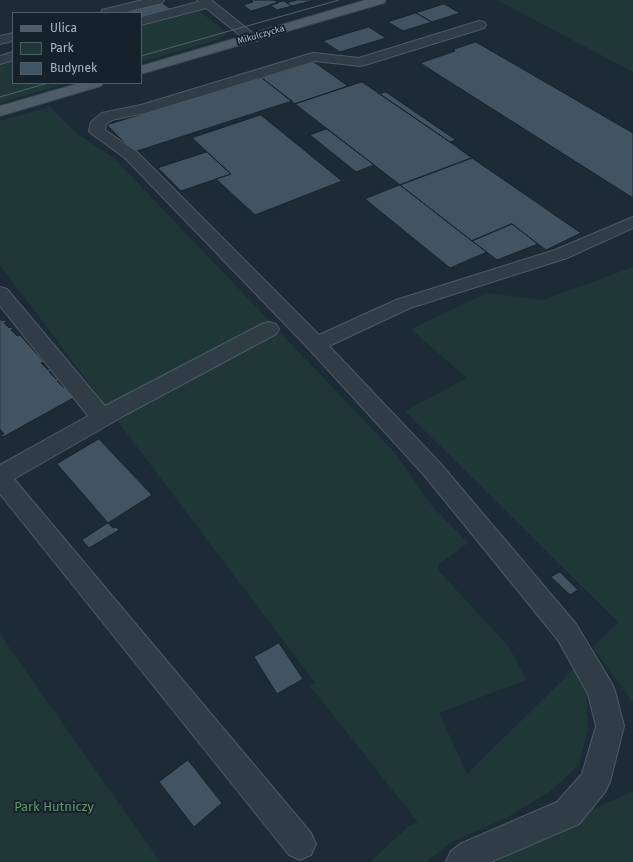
<!DOCTYPE html>
<html>
<head>
<meta charset="utf-8">
<style>
  body { margin:0 }
  #map { position:relative; width:633px; height:862px; overflow:hidden; background:#1d2b37; font-family:"Fira Sans",sans-serif }
  canvas { display:block }
  .legend { position:absolute; left:12px; top:12px; width:130px; height:72px; box-sizing:border-box; background:#16222b; border:1px solid #515e69; margin:0; padding:5px 7px; list-style:none; font-size:12px; color:#a9b8c5 }
  .legend li { display:flex; align-items:center; gap:8px; height:20px }
  .legend b { width:20px; border:1px solid #515e69 }
</style>
</head>
<body>
<div id="map">
<canvas width="633" height="862"></canvas>
<ul class="legend">
<li><b style="height:5px;background:#4e5c68"></b>Ulica</li>
<li><b style="height:11px;background:#1f3837"></b>Park</li>
<li><b style="height:11px;background:#425362"></b>Budynek</li>
</ul>
</div>
<script>
const context = document.querySelector('canvas').getContext('2d');
context.lineJoin = 'round';
function fillPath(path, color) {
  context.fillStyle = color;
  context.fill(path, 'evenodd');
}
function trace(path, color, width, dash) {
  context.strokeStyle = color;
  context.lineWidth = width;
  context.lineCap = dash ? 'butt' : 'round';
  context.setLineDash(dash || []);
  context.stroke(path);
}
function write(font, color, halo, rows, align = 'center') {
  context.font = font + ' "Fira Sans",sans-serif';
  context.lineWidth = 4;
  context.setLineDash([]);
  context.textBaseline = 'middle';
  context.strokeStyle = halo;
  context.fillStyle = color;
  for (const [text, x, y, turn = 0] of rows) {
    context.save();
    context.translate(x, y);
    context.rotate((+turn || 0) * Math.PI / 180);
    context.textAlign = isNaN(turn) ? turn : align;
    if (halo) context.strokeText(text, 0, 0);
    context.fillText(text, 0, 0);
    context.restore();
  }
}
fillPath(new Path2D(`
  M497,0H633V72Z
  M194,7L224,30L226,33L225,36L216,40L141,62V22Z
  M13,57V83H69L0,103V60Z
  M50,107L76,133L115,159L396,454L431,505L468,543L439,564V571L509,647L526,680L439,713L467,774L574,669L586,693L588,729L579,765L549,792L506,818L454,841L426,862H370L409,826L418,822L310,686L315,683L0,265V121Z
  M633,267V703L593,647L618,622L405,411L467,378L411,329L487,293L543,300Z
  M0,634L160,862H0Z
  M633,791V862H496L528,839Z`), '#1f3837');
const building = new Path2D(`
  M253,0H274L278,3L251,11L243,5L253,2L251,1Z
  M297,0H315L292,6L287,3Z
  M284,1L292,6L277,10L270,5Z
  M161,2L171,9L141,17V13H131L128,11Z
  M444,4L460,13L432,22L416,13Z
  M416,13L432,22L403,31L388,22Z
  M369,27L386,38L340,52L323,41Z
  M476,42L633,133V198L420,63L455,51L452,50Z
  M314,62L348,86L295,104L262,78Z
  M262,78L292,101L134,152L107,125Z
  M362,82L450,142L472,158L400,185L295,104Z
  M386,92L456,140L450,142L380,94Z
  M261,115L342,181L255,215L216,179L231,174L192,138Z
  M327,129L374,165L356,172L310,135Z
  M207,152L231,174L181,191L158,168Z
  M472,158L581,233L546,250L512,224L472,241L400,185Z
  M400,185L472,241L487,252L450,268L365,199Z
  M512,224L538,244L497,260L472,241Z
  M0,319L2,321L5,320L7,322L4,323L9,328L11,327L13,329L11,330L17,336L20,335L44,362L41,363L48,370L51,368L52,370L49,372L56,379L59,377L61,379L57,381L64,388L67,386L69,388L66,390L73,396H77L3,437L1,435L4,434L0,429Z
  M99,439L152,495L108,523L57,464Z
  M108,523L113,528L116,527L119,530L89,548L82,540Z
  M560,572L578,590L570,595L551,577Z
  M279,643L303,679L277,694L254,657Z
  M188,760L222,803L194,827L159,782Z`);
fillPath(building, '#425362');
trace(building, '#18242e', 1);
const minor = new Path2D(`
  M143,0H164L162,3L122,13H101L102,10Z
  M197,0H211L259,38L257,41H247L206,8L141,25V17L198,2Z
  M479,21L484,22L486,25L484,28L365,65L360,66L315,61L149,112L112,120L106,124L105,130L137,152L319,335L396,300L555,250L633,217V228L567,258L410,308L329,346L440,463L576,624L611,682L615,691L624,726L610,782L605,792L579,824L491,862H446L451,851L460,844L557,802L582,774L596,726L588,694L558,640L424,475L309,349L125,158L92,134L89,131L91,122L102,113L141,105L309,54L314,53L359,58Z
  M13,33V41L0,44V36Z
  M13,52V60L0,64V56Z
  M0,287L7,289L105,406L262,324L269,322L276,324L279,329L276,334L127,414L14,479L311,833L316,844L311,855L300,860L289,855L0,494V465L88,416L0,306Z`);
const major = new Path2D(`
  M366,0H386L384,3L141,74V66Z
  M80,83H103L101,86L0,116V106Z`);
trace(minor, '#4d5b66', 2);
trace(major, '#394651', 2);
fillPath(minor, '#303d47');
fillPath(major, '#4e5c68');
trace(new Path2D(`
  M141,56L339,0
  M0,97L48,83`), '#51626f', 1);
write('9px', '#a9b8c5', '#16222b', [
  ["Mikulczycka",261,35,-16]
]);
write('13px', '#609765', '#16222b', [
  ["Park Hutniczy",54,807]
]);
</script>
</body>
</html>
